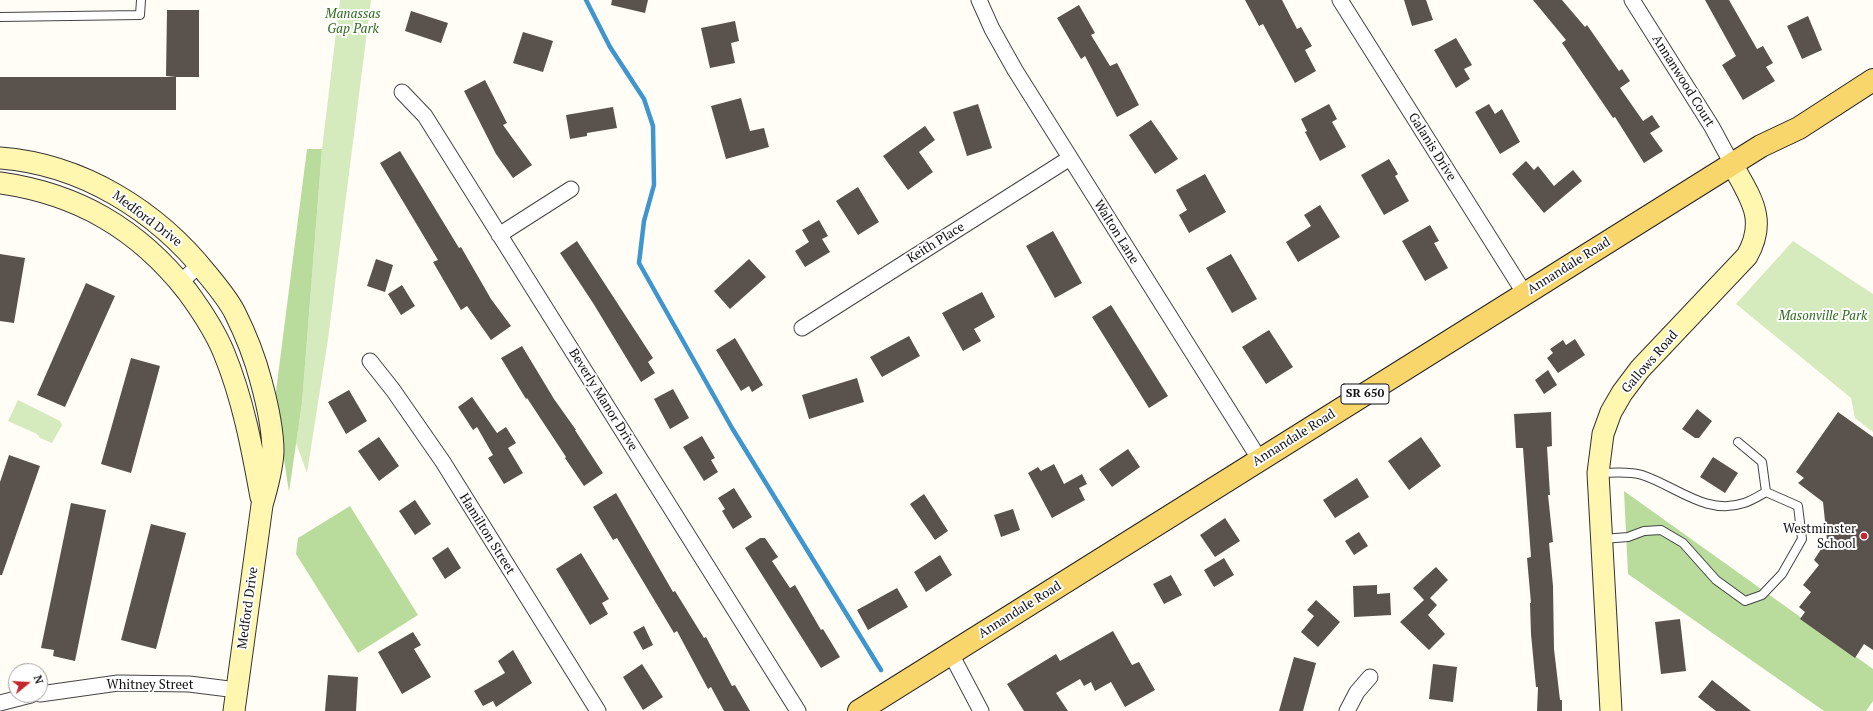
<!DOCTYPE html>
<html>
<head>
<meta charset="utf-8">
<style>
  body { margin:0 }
  #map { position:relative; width:1873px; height:711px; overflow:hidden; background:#fffdf5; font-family:"PT Serif",serif }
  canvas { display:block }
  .north { position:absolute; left:8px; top:663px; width:40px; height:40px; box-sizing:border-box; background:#fff; border:1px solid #a0a0a0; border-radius:50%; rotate:72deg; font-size:11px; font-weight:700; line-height:16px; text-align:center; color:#111 }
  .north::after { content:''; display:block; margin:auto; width:14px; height:18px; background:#c4262e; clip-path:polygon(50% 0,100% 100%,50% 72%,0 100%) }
</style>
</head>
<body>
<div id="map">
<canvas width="1873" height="711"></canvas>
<div class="north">N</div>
</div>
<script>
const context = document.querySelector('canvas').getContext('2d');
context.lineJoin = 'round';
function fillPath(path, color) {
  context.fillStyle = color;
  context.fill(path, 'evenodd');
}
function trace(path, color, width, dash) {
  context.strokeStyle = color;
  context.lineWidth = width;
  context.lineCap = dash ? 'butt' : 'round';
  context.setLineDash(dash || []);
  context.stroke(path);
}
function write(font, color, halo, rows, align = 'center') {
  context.font = font + ' "PT Serif",serif';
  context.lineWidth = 4;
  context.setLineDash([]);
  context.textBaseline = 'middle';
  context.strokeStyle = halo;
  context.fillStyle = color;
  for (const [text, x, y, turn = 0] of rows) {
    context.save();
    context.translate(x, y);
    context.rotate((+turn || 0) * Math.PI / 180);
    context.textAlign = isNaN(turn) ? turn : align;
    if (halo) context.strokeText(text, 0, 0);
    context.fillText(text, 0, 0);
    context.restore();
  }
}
fillPath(new Path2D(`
  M340,0H371L328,339L307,473L296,443L302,403L322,149Z
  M1793,241L1873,294V432L1855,418L1851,398L1736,304Z
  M18,400L60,421L62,425L52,443L40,438L37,434L8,421Z`), '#d5ebbd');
fillPath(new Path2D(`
  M307,149H322L302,403L289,492L275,399Z
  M1624,491L1873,669V701L1866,711H1824L1628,574Z
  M350,506L418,615L358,653L296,554L298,538Z`), '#b9dc9c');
trace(new Path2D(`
  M586,0L610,47L644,99L653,126L654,185L644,221L639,263L732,428L881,670`), '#3f96cf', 4.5);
fillPath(new Path2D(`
  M612,0H648L645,13L611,5Z
  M1245,0H1282L1297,29L1301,27L1312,46L1305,50L1316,71L1295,83L1263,24L1259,26Z
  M1404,0H1426L1433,20L1412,26Z
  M1533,0H1562L1585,27L1587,25L1619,71L1622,69L1630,81L1620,88L1643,121L1652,115L1660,127L1650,133L1663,151L1644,163L1615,117L1613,118L1562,43L1566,40Z
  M1705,0H1729L1757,49L1763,46L1773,63L1766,67L1775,81L1743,100L1722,65L1736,56Z
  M1079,5L1095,33L1091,35L1110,66L1117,63L1139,105L1117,117L1085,56L1081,59L1057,18Z
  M167,10H199V77H176V110H0V77H176L166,76Z
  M411,11L448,23L441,43L405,31Z
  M1808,16L1822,50L1802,59L1787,26Z
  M735,21L739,41L731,43L735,63L710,68L701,28Z
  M523,32L553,41L543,72L513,63Z
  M1456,38L1472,65L1464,69L1470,79L1456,88L1434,50Z
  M485,80L507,123L503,125L532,165L513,178L496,154L464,91Z
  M741,98L750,131L764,128L769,147L726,159L711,106Z
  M978,104L992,148L967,156L953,112Z
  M1329,104L1337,119L1332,122L1346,147L1320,161L1305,132L1307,131L1301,119Z
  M1489,104L1495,114L1502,109L1520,142L1500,154L1475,112Z
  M613,107L617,128L587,133V136L570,139L566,115Z
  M1151,120L1178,159L1155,174L1129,135Z
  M925,126L935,140L919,152L933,172L908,190L883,156Z
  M400,151L459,248L461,247L491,299L511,326L491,340L467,306L461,310L433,262L438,260L380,163Z
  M1389,159L1398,174L1395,176L1409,201L1384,215L1361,175Z
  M1526,161L1534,170L1538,166L1554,186L1573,170L1582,181L1544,213L1512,174Z
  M1205,174L1226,212L1189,233L1179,215L1187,210L1176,190Z
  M858,187L879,222L858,235L836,201Z
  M1320,205L1340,237L1298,262L1286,242L1311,226L1304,215Z
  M819,220L828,236L822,239L830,252L805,267L795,251L809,242L802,230Z
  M1430,225L1439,241L1434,243L1448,268L1425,281L1402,241Z
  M1053,231L1082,283L1055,298L1026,246Z
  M577,241L653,358L648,362L655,373L641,382L593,303L560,253Z
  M0,254L25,258L14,323L0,321Z
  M1231,254L1257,299L1232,313L1206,268Z
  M376,259L393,265L385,292L367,286Z
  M749,259L766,277L730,309L714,291Z
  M86,283L115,296L65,407L37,395Z
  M402,285L415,306L401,315L388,294Z
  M982,292L995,317L974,329L981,341L963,351L942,313Z
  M1111,305L1168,396L1149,408L1092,317Z
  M1269,330L1293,367L1266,384L1242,347Z
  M909,336L920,356L882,377L870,357Z
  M735,338L763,385L752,392L749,386L741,391L716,350Z
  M1575,339L1585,355L1558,373L1547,358L1553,353L1550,349L1563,340L1566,345Z
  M522,346L554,399L576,430H575L603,473L584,486L565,458L566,457L527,398L526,399L501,358Z
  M131,358L160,366L131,473L101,464Z
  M1548,370L1557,385L1544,394L1535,380Z
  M857,378L864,402L809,419L802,395Z
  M673,389L689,418L670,429L654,399Z
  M349,390L367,421L346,434L328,402Z
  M472,397L497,433L506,427L516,443L508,448L523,473L504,484L488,458L493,455L477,427L473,430L458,407Z
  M1697,409L1712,421L1699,438H1695L1682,429Z
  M1551,412L1552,446L1547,447L1550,495H1548L1553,542L1549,543L1553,586L1554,649L1560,700H1562V711H1537L1538,687H1536L1531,634L1530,603H1531L1527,558L1531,557L1523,448H1516L1514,414Z
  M1838,412L1873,437V650L1864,644L1855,658L1800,619L1805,612L1799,607L1811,592L1803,585L1819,565L1814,560L1827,540L1823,502L1798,483L1804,478L1796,472Z
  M702,436L715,458L711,460L718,472L704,481L683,447Z
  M379,437L399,466L379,481L358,451Z
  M1421,437L1441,466L1409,490L1388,461Z
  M1128,449L1140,467L1112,487L1099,469Z
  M9,455L40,466L2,575H0V482Z
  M1713,457L1738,473L1725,493L1700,477Z
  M1054,464L1064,484L1082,474L1087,484L1079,488L1085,500L1052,518L1028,473L1038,467L1041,471Z
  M1357,478L1369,497L1335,518L1323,500Z
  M734,488L752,517L733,529L722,511L725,509L718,498Z
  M616,493L673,592L675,591L704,638L706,637L732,686L735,685L750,711H724L711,687L708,689L677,631L674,633L617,538L613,540L593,507Z
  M924,494L948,531L935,540L910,504Z
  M415,500L431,524L415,535L399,511Z
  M71,503L106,510L75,661L53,656L54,650L41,648Z
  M1013,509L1020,530L1001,537L994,515Z
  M1225,518L1240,541L1215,557L1200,535Z
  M151,524L186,533L156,649L121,640Z
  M1359,532L1368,546L1354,555L1345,541Z
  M760,538H765L778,557L772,561L790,588L795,585L821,630L823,629L840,657L821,668L745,548Z
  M448,547L461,568L445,579L432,558Z
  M581,553L609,599L602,603L608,614L590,625L556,569Z
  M940,555L952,575L926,592L914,572Z
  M1224,558L1234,575L1214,587L1204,570Z
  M1436,567L1448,580L1430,598L1437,605L1428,615L1445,634L1429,650L1400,622L1424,600L1413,588Z
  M1171,575L1182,595L1164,604L1153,584Z
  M1377,585V594L1390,593L1391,615L1354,617L1353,586Z
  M897,588L908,607L868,630L857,610Z
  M1316,600L1340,622L1318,647L1301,632L1314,616L1307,610Z
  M1680,619L1686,671L1661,674L1655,622Z
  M644,626L653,645L643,650L633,632Z
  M1113,631L1132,665L1139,662L1155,690L1125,707L1111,682L1095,691L1091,682L1084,686L1080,679L1056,693L1068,711H1024L1007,684L1056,654L1060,661Z
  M413,632L421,645L414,649L431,677L402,694L378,652Z
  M513,650L532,683L496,707L493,701L483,706L474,691L505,673L498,661Z
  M1294,657L1316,663L1303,711H1279Z
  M642,664L663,697L643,710L623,677Z
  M1433,664L1457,667L1453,702L1429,699Z
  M328,675L358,677L356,711H325Z
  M1712,680L1751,711H1716L1698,697Z`), '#5a524d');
const lane = new Path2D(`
  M0,17L140,15L141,0
  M1738,442L1762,462L1766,492
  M1599,473C1613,473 1629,471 1642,475C1676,486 1706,516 1744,503C1751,501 1759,496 1766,492L1798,506L1802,539L1782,574L1762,595L1745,601L1716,580L1683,543L1661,530L1644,531L1628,537L1603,539`);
const street = new Path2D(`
  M979,0L992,29L1015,70L1260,460
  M1340,0L1525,294
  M1632,0L1712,127L1732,164
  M402,92L425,116L798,711
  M499,235L571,189
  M180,283L200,264
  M802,328L1070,158
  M370,361L393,390L443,462L598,711
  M951,654L981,711
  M40,694L118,683L189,684L237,690
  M0,703L31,695
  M1347,711L1357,692L1370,677`);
const secondary = new Path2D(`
  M0,158C82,164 157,211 207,274C217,286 228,299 235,313C246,335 255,358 261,381C267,403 273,429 273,452C272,470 267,488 262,505L234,711
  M0,183C78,194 138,229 187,291C201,310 215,331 224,353C243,399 252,448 261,497
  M1611,711L1598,473L1603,434L1611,412L1622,393L1640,369L1747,256C1768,219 1750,197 1732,164`);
const primary = new Path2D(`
  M859,711L1761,146L1799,128L1873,80`);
trace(lane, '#444', 10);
trace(street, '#444', 17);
trace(secondary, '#333', 23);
trace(primary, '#222', 24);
trace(lane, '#fff', 8);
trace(street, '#fff', 15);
trace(secondary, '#fff6b0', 21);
trace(primary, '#f9d66b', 22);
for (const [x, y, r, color] of [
  [1864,536,4,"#c4262e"]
]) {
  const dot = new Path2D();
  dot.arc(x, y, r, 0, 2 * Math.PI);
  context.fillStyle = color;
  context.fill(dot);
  trace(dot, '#fff', 1.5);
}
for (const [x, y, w] of [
  [1365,394,48]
]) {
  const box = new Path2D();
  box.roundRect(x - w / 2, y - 10, w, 20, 3);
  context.fillStyle = '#fff';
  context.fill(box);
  trace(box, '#111', 1);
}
write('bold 12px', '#111', null, [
  ["SR 650",1365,394]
]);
write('italic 13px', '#2f6b1f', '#fff', [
  ["Manassas",353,14],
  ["Gap Park",353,29],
  ["Masonville Park",1823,316]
]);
write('13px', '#111', '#fff', [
  ["Annanwood Court",1683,81,58],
  ["Galanis Drive",1432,147,58],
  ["Medford Drive",147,219,37],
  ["Walton Lane",1116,232,58],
  ["Keith Place",936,243,-32],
  ["Annandale Road",1569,266,-32],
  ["Gallows Road",1650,362,-49],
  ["Beverly Manor Drive",603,400,58],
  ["Annandale Road",1294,438,-32],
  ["Hamilton Street",487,534,58],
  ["Medford Drive",248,608,-82],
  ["Annandale Road",1020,610,-32],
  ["Whitney Street",150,685]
]);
write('13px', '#111', '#fff', [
  ["Westminster",1856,529],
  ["School",1856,544]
], 'right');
</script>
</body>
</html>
